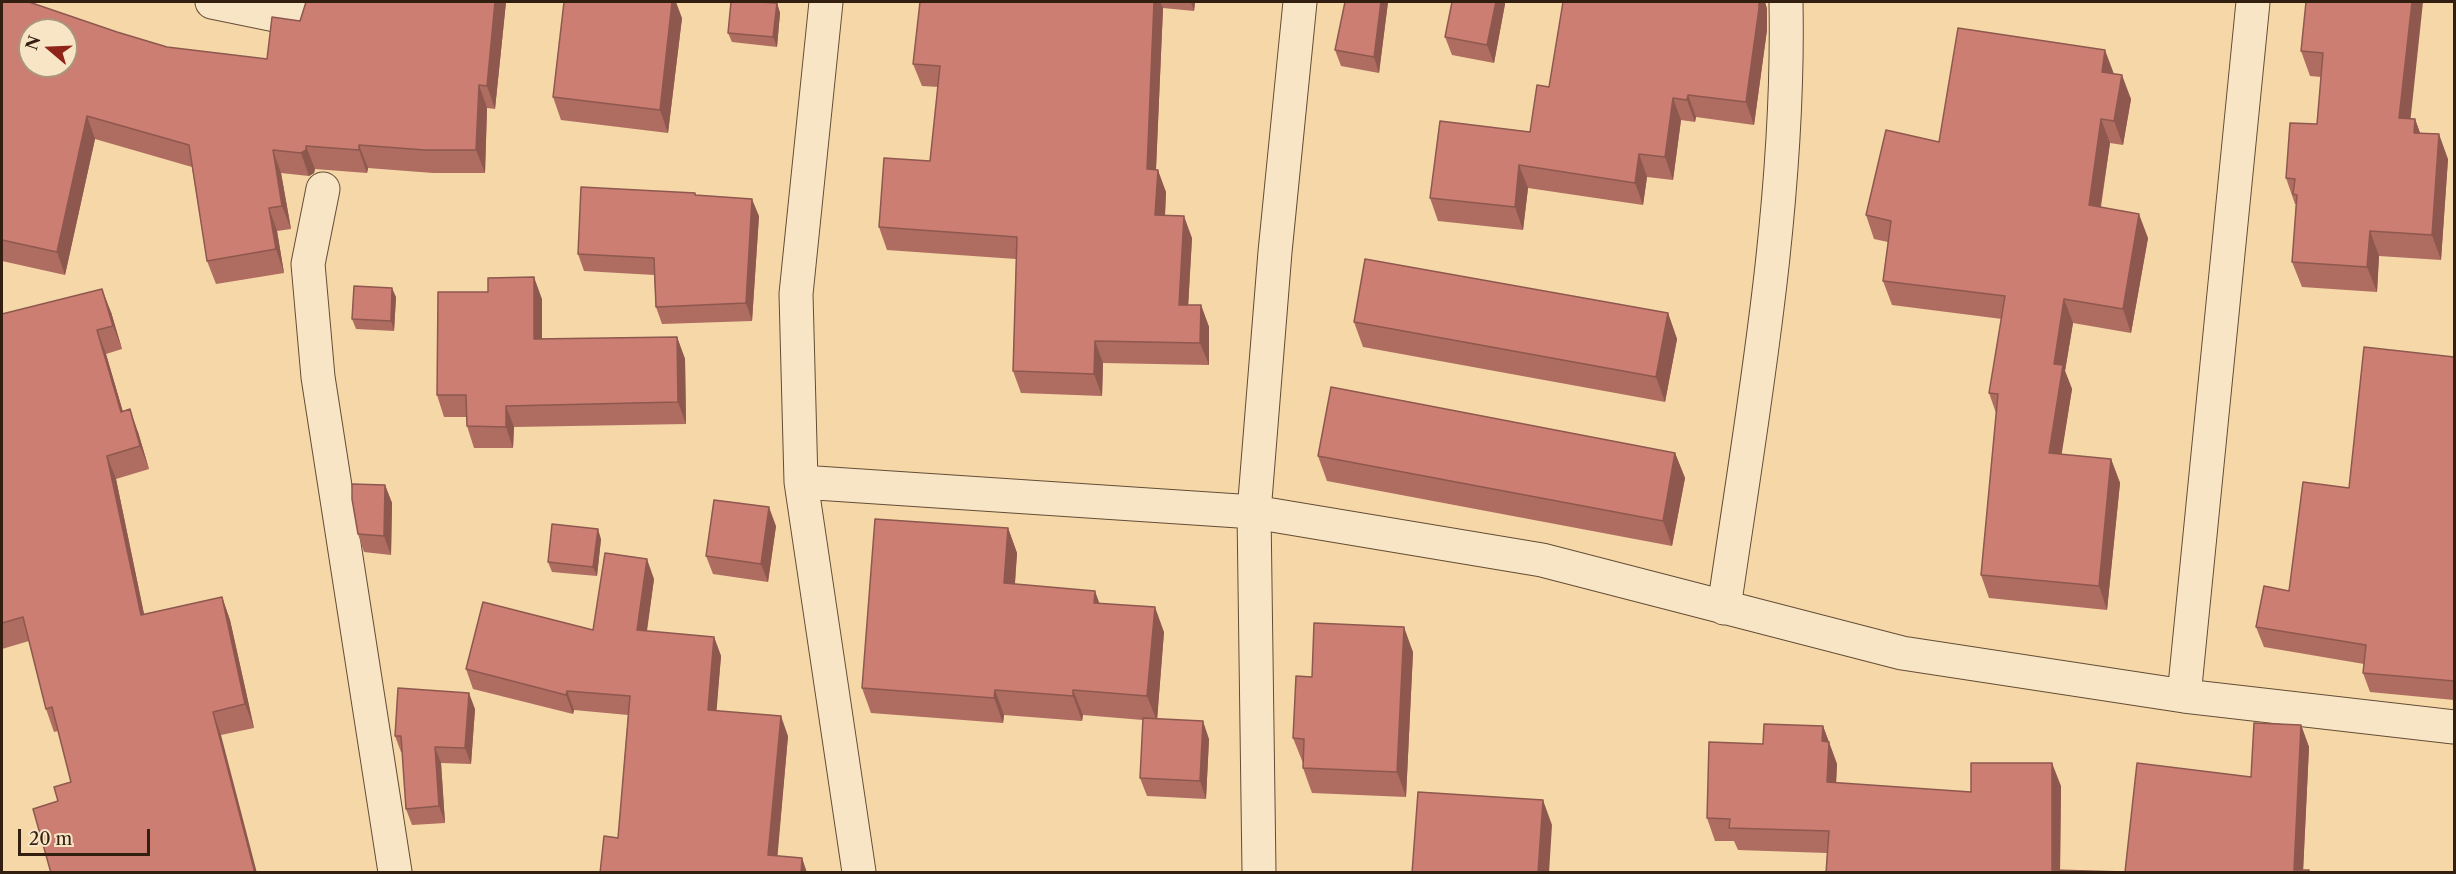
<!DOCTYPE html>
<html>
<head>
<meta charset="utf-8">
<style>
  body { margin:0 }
  #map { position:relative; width:2456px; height:874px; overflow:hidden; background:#f5d7a8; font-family:"Libre Caslon Text",serif }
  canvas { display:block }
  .frame { position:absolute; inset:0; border:3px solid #331f0f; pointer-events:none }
  .north { position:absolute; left:18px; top:18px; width:60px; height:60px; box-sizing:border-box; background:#f8e5c6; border:2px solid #a9967d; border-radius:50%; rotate:289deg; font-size:16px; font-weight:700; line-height:24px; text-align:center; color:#331f0f }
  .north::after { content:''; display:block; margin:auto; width:21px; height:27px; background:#8f2418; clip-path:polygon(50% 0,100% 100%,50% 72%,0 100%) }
  .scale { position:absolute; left:18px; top:829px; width:132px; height:27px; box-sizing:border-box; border:3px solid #331f0f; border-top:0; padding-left:8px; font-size:18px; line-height:21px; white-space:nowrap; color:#331f0f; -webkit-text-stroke:4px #f8e5c6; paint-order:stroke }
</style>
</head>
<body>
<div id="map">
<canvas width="2456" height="874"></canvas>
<div class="frame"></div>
<div class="north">N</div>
<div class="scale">20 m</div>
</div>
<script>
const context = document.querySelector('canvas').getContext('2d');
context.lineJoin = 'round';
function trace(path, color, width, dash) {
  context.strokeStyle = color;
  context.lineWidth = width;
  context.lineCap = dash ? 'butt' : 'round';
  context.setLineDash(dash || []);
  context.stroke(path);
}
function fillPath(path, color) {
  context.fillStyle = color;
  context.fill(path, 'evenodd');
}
const minor = new Path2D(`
  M212,2L295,19L302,2
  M826,2L796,294L801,482L859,872
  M323,189L308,264L318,377L395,872
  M801,482L1254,512L1542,560L1902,653L2184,696L2454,727
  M1724,608C1753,409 1790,203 1786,2
  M2184,696L2253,2
  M1259,872L1254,512L1275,252L1300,2`);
trace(minor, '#644d35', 35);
trace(minor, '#f8e5c6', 33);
fillPath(new Path2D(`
  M2,2L117,32L167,47L267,59L300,21L506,2L495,109L487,108L485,173H433L368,168L367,173L315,169L314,173L309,176L281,173L291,229L277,231L284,273L216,284L207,261L192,167L95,139L65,275L2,261Z
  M920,2H1195L1194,11L1163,8L1156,170L1166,192L1165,215L1192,238L1188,305H1201L1209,327V365L1103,363L1102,396L1021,393L1013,371L1016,259L887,250L879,227L930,161L938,87L922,86L913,64Z
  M1388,2L1379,73L1341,66L1335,50Z
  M1452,2H1505V4L1494,63L1452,55L1445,37Z
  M1563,2H1765L1767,9V30L1754,125L1696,117L1695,122L1681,120L1673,180L1647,177L1643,205L1528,188L1523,230L1438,221L1430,198L1530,132L1549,87Z
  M2306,2L2410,119H2415L2420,133L2448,159L2441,260L2379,256L2377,292L2302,287L2292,262L2296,204H2295L2286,178L2317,124L2321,77L2310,76L2301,51Z
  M777,3L780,13L777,47L732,42L728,33Z
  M682,18L668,133L561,120L553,97Z
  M2114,74L2131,99L2123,145L2110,143L2101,207L2148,238L2131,333L2073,323L2065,371L2072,389L2061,455L2111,459L2120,483L2107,610L1989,598L1981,575L1996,413L1989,393L2002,319L1892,305L1883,281L1888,242L1874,239L1866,215L1939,142Z
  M695,193L696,195L759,216L752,321L662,324L656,307L654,275L584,271L578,254Z
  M396,297L394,331L356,329L352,319Z
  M542,299V339L677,337L685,359L686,424L514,427L513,448H474L467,426L466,417H444L437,395Z
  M111,312L122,349L106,354L123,412L138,432L149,469L116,479L144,614L222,597L230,620L254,728L221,735L58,801L71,782L58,731L54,732L46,709L29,641L2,649V314Z
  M1668,313L1677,339L1665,402L1363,347L1354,322Z
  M2454,357V700L2370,692L2363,673L2364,664L2264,647L2256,627L2289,591L2349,488Z
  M1675,453L1685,478L1672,546L1327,481L1318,456Z
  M385,485L392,503L391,555L364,552L358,534Z
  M776,526L768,582L713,574L706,556Z
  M1008,528L1017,553L1015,584L1099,604L1164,632L1157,719L1209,739L1206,799L1147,796L1140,778L1143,720L1083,715L1082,721L1004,715L1003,723L871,713L862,688Z
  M601,539L597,576L552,572L548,562Z
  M654,579L647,631L714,637L721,656L716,711L788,736L777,856L802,858L807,873H600L618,838L628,715L574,710L573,714L473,689L466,669L593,630Z
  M1413,652L1406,797L1312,793L1303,768V763L1293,738L1312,677Z
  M475,709L471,764L441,763L445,823L412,825L406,809L402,752H401L395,736Z
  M2301,725L2309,747L2303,870L2310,873H1826L1827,853L1738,850L1734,841H1715L1707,818L1823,726L1837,764L1836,783L1971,792L2061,786L2060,870L2125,872L2251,777Z`), '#af6c61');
fillPath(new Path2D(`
  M495,2H506L495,109L487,86Z
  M672,2H676L682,18L668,133L660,110Z
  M1154,2H1160L1163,8L1155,191L1147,169Z
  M1191,2H1195L1194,11Z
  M1381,2H1388L1379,73L1374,57Z
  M1496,2H1505V4L1494,63L1487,45Z
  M1759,2H1765L1767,9V30L1754,125L1746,102Z
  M2412,2H2423L2408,143L2399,118Z
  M777,3L780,13L777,47L773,37Z
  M2105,50L2114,74L2102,72Z
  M2122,75L2131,99L2123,145L2114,121Z
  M479,85L487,108L485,173L476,150Z
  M1688,95L1696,117L1695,122L1687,100Z
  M1673,98L1681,120L1673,180L1665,157Z
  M87,116L95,139L65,275L57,252Z
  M2101,119L2110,143L2097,229L2089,205Z
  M2415,119L2424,144L2414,133Z
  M2439,134L2448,159L2441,260L2432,235Z
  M359,145L368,168L367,173L359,150Z
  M306,146L315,169L314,173L309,176L301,153Z
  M273,150L281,173L291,229L282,206Z
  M1639,154L1647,177L1643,205L1635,183Z
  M1519,165L1528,188L1523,230L1515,207Z
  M1158,170L1166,192L1164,237L1155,215Z
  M752,199L759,216L752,321L746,303Z
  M269,208L277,231L284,273L276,249Z
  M2139,214L2148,238L2131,333L2123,309Z
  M1184,216L1192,238L1187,327L1179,305Z
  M2370,231L2379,256L2377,292L2367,267Z
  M534,277L542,299V361L534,339Z
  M392,288L396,297L394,331L391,321Z
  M102,289L111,312L122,349L113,326Z
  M2064,299L2073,323L2065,371L2072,389L2058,477L2049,453L2054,364Z
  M1201,305L1209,327V365L1200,343Z
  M1668,313L1677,339L1665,402L1656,377Z
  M97,330L106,354L130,436L121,412Z
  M677,337L685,359L686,424L678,402Z
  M1095,341L1103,363L1102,396L1094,374Z
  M506,406L514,427L513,448L506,427Z
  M130,409L138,432L149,469L140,446Z
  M1675,453L1685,478L1672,546L1663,521Z
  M107,456L116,479L149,638L141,615Z
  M2111,459L2120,483L2107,610L2099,586Z
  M385,485L392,503L391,555L384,536Z
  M769,507L776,526L768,582L761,564Z
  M1008,528L1017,553L1013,609L1004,583Z
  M598,529L601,539L597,576L593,567Z
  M647,559L654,579L644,650L637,630Z
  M1095,591L1104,616L1094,603Z
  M222,597L230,620L254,728L245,704Z
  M1155,607L1164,632L1157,721L1147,696Z
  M1404,627L1413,652L1406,797L1397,772Z
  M714,637L721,656L715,730L708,710Z
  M995,690L1004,715L1003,723L994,698Z
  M1073,690L1083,715L1082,721L1073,696Z
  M567,691L574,710L573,714L566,695Z
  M469,693L475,709L471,764L465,748Z
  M213,712L221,735L257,873H255Z
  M781,716L788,736L776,873L768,855Z
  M1203,721L1209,739L1206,799L1200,781Z
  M2301,725L2309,747L2303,873L2294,870Z
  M1823,726L1837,764L1835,805L1827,782L1822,741Z
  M435,747L441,763L445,823L439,806Z
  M2052,763L2061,786L2060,873L2052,870Z
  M1543,800L1552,825L1549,873H1538Z
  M802,858L807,873H801Z`), '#8e584f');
const building = new Path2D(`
  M2,2H29L117,32L167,47L267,59L272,17L300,21L306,2H495L487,86L479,85L476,150H425L359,145V150L306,146V150L301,153L273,150L282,206L269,208L276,249L207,261L189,145L87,116L57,252L2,240ZM30,30H66V66H30Z
  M564,2H672L660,110L553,97Z
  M731,2H761L777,3L773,37L728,33Z
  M920,2H1154L1147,169L1158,170L1155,215L1184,216L1179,305H1201L1200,343L1095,341L1094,374L1013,371L1017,237L879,227L884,158L930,161L940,66L913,64Z
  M1345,2H1381L1374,57L1335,50Z
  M1452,2H1496L1487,45L1445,37Z
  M1563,2H1759V8L1746,102L1688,95L1687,100L1673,98L1665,157L1639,154L1635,183L1519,165L1515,207L1430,198L1440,121L1530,132L1537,85L1549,87Z
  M2306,2H2412L2399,118L2415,119L2414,133L2439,134L2432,235L2370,231L2367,267L2292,262L2297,195L2293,194L2295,179L2286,178L2290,123L2317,124L2323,53L2301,51Z
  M1958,28L2105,50L2102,72L2122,75L2114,121L2101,119L2089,205L2139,214L2123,309L2064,299L2054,364L2063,365L2049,453L2111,459L2099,586L1981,575L1998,394L1989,393L2005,296L1883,281L1891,221L1866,215L1886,130L1939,142Z
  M581,187L695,193V195L752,199L746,303L656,307L654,258L578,254Z
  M1365,259L1668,313L1656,377L1354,322Z
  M534,277V339L677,337L678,402L506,406V427L467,426L466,395H437L438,292H488V278Z
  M354,286L392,288L391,321L352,319Z
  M102,289L113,326L97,330L121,412L130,409L140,446L107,456L141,615L222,597L245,704L213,712L255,873H51L33,809L58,801L54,787L71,782L52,707L46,709L23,617L2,623V314Z
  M2364,347L2454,357V681L2363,673L2366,645L2256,627L2264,586L2289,591L2303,482L2349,488Z
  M1331,387L1675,453L1663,521L1318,456Z
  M352,484L385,485L384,536L358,534L352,499Z
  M714,500L769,507L761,564L706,556Z
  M875,519L1008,528L1004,583L1095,591L1094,603L1155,607L1147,696L1073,690V696L995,690L994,698L862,688Z
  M552,524L598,529L593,567L548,562Z
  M605,553L647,559L637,630L714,637L708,710L781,716L768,855L802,858L801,873H600L604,836L618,838L630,696L567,691L566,695L466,669L483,602L593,630Z
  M1314,623L1404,627L1397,772L1303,768L1304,739L1293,738L1296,676L1312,677Z
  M398,688L469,693L465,748L435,747L439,806L406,809L401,736H395Z
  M1143,718L1203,721L1200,781L1140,778Z
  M2254,723L2301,725L2294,870H2309V873H1826L1829,831L1729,828L1730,819L1707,818L1709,742L1763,744L1764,724L1823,726L1822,741L1829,742L1827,782L1971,792V763H2052V870L2125,872L2137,763L2251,777Z
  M1418,792L1543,800L1538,873H1412Z`);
fillPath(building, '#cb7e71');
trace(building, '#8e584f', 1.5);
</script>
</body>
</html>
